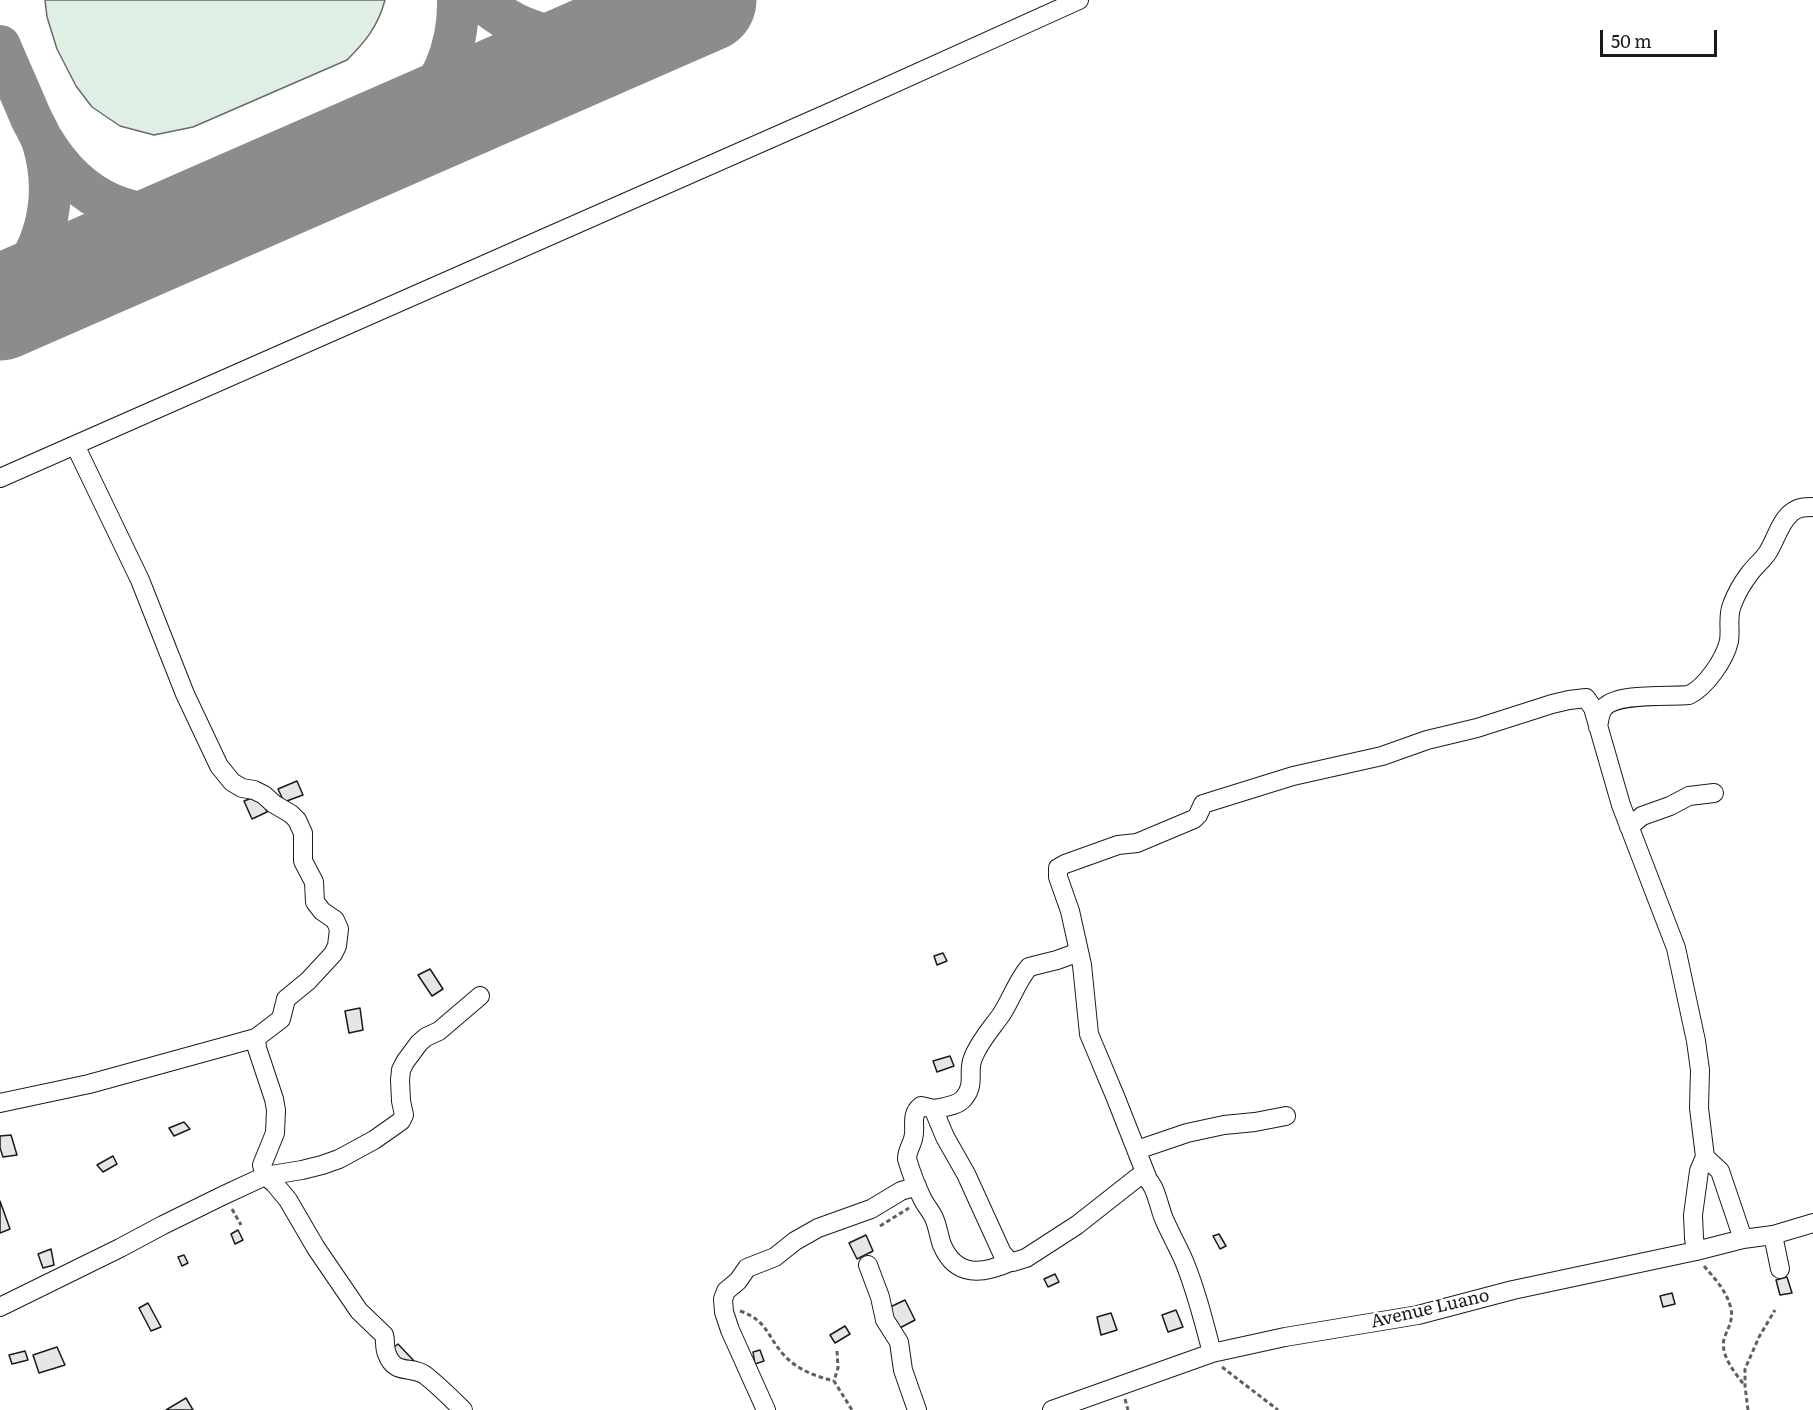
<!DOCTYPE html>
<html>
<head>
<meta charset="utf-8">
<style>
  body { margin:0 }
  #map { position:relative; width:1813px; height:1410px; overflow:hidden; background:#fff; font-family:Literata,serif }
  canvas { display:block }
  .scale { position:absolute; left:1600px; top:30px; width:117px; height:27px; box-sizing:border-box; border:3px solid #1a1a1a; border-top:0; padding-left:8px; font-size:18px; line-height:21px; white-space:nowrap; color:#1a1a1a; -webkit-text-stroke:4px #fff; paint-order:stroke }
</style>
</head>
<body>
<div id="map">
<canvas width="1813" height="1410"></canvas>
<div class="scale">50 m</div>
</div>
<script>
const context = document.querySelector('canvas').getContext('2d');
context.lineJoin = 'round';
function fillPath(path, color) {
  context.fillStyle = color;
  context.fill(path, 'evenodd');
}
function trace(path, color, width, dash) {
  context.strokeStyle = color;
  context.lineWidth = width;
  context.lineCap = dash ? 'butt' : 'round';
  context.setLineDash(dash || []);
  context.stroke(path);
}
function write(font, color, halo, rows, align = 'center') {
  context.font = font + ' Literata,serif';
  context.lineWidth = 4.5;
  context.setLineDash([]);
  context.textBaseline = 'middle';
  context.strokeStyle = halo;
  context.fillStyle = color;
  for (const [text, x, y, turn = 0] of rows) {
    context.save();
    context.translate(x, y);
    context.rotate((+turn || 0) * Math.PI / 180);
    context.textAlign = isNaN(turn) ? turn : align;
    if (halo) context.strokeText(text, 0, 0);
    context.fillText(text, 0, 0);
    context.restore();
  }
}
const green = new Path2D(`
  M45,0H385C378,26 366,41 347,60L193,127L154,135L120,126L92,107L76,86L57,49L47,17Z`);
fillPath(green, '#e0efe3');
trace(green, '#6a6a6a', 1.5);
trace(new Path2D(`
  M481,0C524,39 563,40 618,38
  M0,46C10,70 21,94 31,118C35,126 40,134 43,143C60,200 45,259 0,299
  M43,141C83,207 131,217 202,219
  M367,148C380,140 395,132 406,122C441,91 459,47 458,0`), '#8c8c8c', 42);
trace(new Path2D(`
  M0,308L704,0`), '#8c8c8c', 105);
const building = new Path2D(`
  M297,781L303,795L284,802L278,789Z
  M260,795L267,812L252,819L244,801Z
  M943,953L947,961L937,965L934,956Z
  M430,969L443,989L432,996L418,975Z
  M360,1008L363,1030L349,1033L345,1011Z
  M950,1056L954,1066L937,1072L933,1061Z
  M184,1122L190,1129L174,1136L169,1128Z
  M11,1135L17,1155L3,1157L0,1148V1136Z
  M113,1156L117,1164L103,1172L97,1165Z
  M0,1201L10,1229L0,1233Z
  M238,1230L243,1240L235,1244L231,1234Z
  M1219,1234L1226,1246L1220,1249L1213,1236Z
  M866,1235L873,1251L857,1259L849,1243Z
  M51,1249L54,1265L43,1268L38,1254Z
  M184,1255L188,1263L182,1266L178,1257Z
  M1055,1274L1059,1282L1048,1287L1044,1279Z
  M1787,1277L1792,1293L1780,1295L1776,1280Z
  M1672,1293L1675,1304L1663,1307L1660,1296Z
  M905,1300L915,1320L896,1330L886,1309Z
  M148,1303L161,1327L151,1331L139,1308Z
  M1176,1310L1183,1327L1168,1332L1162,1315Z
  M1111,1313L1117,1330L1101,1335L1097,1317Z
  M845,1326L850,1334L835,1343L830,1335Z
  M398,1344L415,1362L406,1368L389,1351Z
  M57,1347L65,1365L39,1373L33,1355Z
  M760,1350L764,1361L755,1364L753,1352Z
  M25,1351L28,1360L12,1364L9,1355Z
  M186,1398L193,1410H166Z`);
fillPath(building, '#e6e6e6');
trace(building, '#1a1a1a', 1.5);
const minor = new Path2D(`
  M75,445L140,580L185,694L219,766L232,782L242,788L254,790L264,795L274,804L291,814L297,820L303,833V861L314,882L315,902L322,911L335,920L339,929L337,946L333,954L308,981L286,999L281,1019L256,1038L257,1048L274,1099L276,1110L275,1133L262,1165L265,1176L274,1183L288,1200L316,1248L359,1311L384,1335C386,1341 384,1348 387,1354C395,1376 411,1365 425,1375C439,1386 451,1398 463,1410
  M0,478L833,111L1079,0
  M1598,727C1599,722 1600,713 1603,709C1614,692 1669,697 1689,695C1706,687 1725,659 1729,641C1731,629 1727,617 1732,605C1736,594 1743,582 1750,573C1756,565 1763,560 1768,552C1776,539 1780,522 1791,513C1798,507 1805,507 1813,507
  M1629,827L1642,816L1670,806L1689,796L1714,793
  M1079,952L1057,960L1029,967C1017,981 1011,1000 1001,1015C991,1029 979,1042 973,1058C967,1071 976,1084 964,1098C958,1106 944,1107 934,1109L935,1113L945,1137L966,1174L1002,1253L1010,1262H1013L1026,1258L1077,1225L1138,1177L1142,1175C1156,1182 1158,1205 1164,1219C1170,1233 1178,1247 1184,1261C1196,1290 1204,1322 1212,1353
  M0,1103L89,1084L256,1038
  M934,1109L921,1106C909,1116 917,1127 913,1139C911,1147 907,1150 907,1159C911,1172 916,1186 922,1198C925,1205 931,1211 934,1218C938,1227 939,1237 942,1245C956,1278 983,1274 1010,1262
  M1137,1150L1187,1133L1224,1125L1255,1122L1286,1116
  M1705,1157L1720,1171L1743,1239
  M1147,1177L1115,1096L1089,1034L1082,965L1070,911L1058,877V868L1065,864L1118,845L1137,843L1194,819L1198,815L1203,804L1293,776L1382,756L1427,740L1477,728L1552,704L1569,700L1586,698L1593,708L1621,805L1676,948L1696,1041L1700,1070L1699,1108L1705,1157L1699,1171L1693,1215L1694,1238L1696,1251
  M1773,1235L1780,1269
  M868,1265L880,1297L885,1320L899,1342L903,1370L917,1410
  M0,1307L120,1248L163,1225L222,1196L265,1176L302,1170L322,1165L339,1159L374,1140L401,1121L404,1115L401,1101L400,1080L401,1070L405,1062L419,1043L426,1037L439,1031L480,996
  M766,1410L730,1330L724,1312L723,1299L726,1291L738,1281L747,1268L775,1257L795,1241L818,1228L871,1209L901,1191L917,1186
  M1052,1410L1212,1353L1285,1337L1418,1315L1513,1290L1696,1251L1743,1239L1773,1235L1813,1223`);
trace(minor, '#1a1a1a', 20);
trace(new Path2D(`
  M232,1209L241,1225
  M880,1226L909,1208
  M1704,1266C1715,1279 1727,1291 1731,1309C1733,1320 1729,1326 1725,1336C1718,1353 1735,1373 1745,1386
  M740,1311C767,1320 767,1336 783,1354C797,1370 815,1376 834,1381
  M837,1351L838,1368L834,1381L852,1410
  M1222,1367L1278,1410
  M1125,1399L1128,1410
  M1748,1410L1745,1386V1369L1759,1337L1775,1310`), '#5f5f5f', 3, [4.5, 3]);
trace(minor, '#fff', 18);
write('18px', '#1a1a1a', '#fff', [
  ["Avenue Luano",1430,1309,-13]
]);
</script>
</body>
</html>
